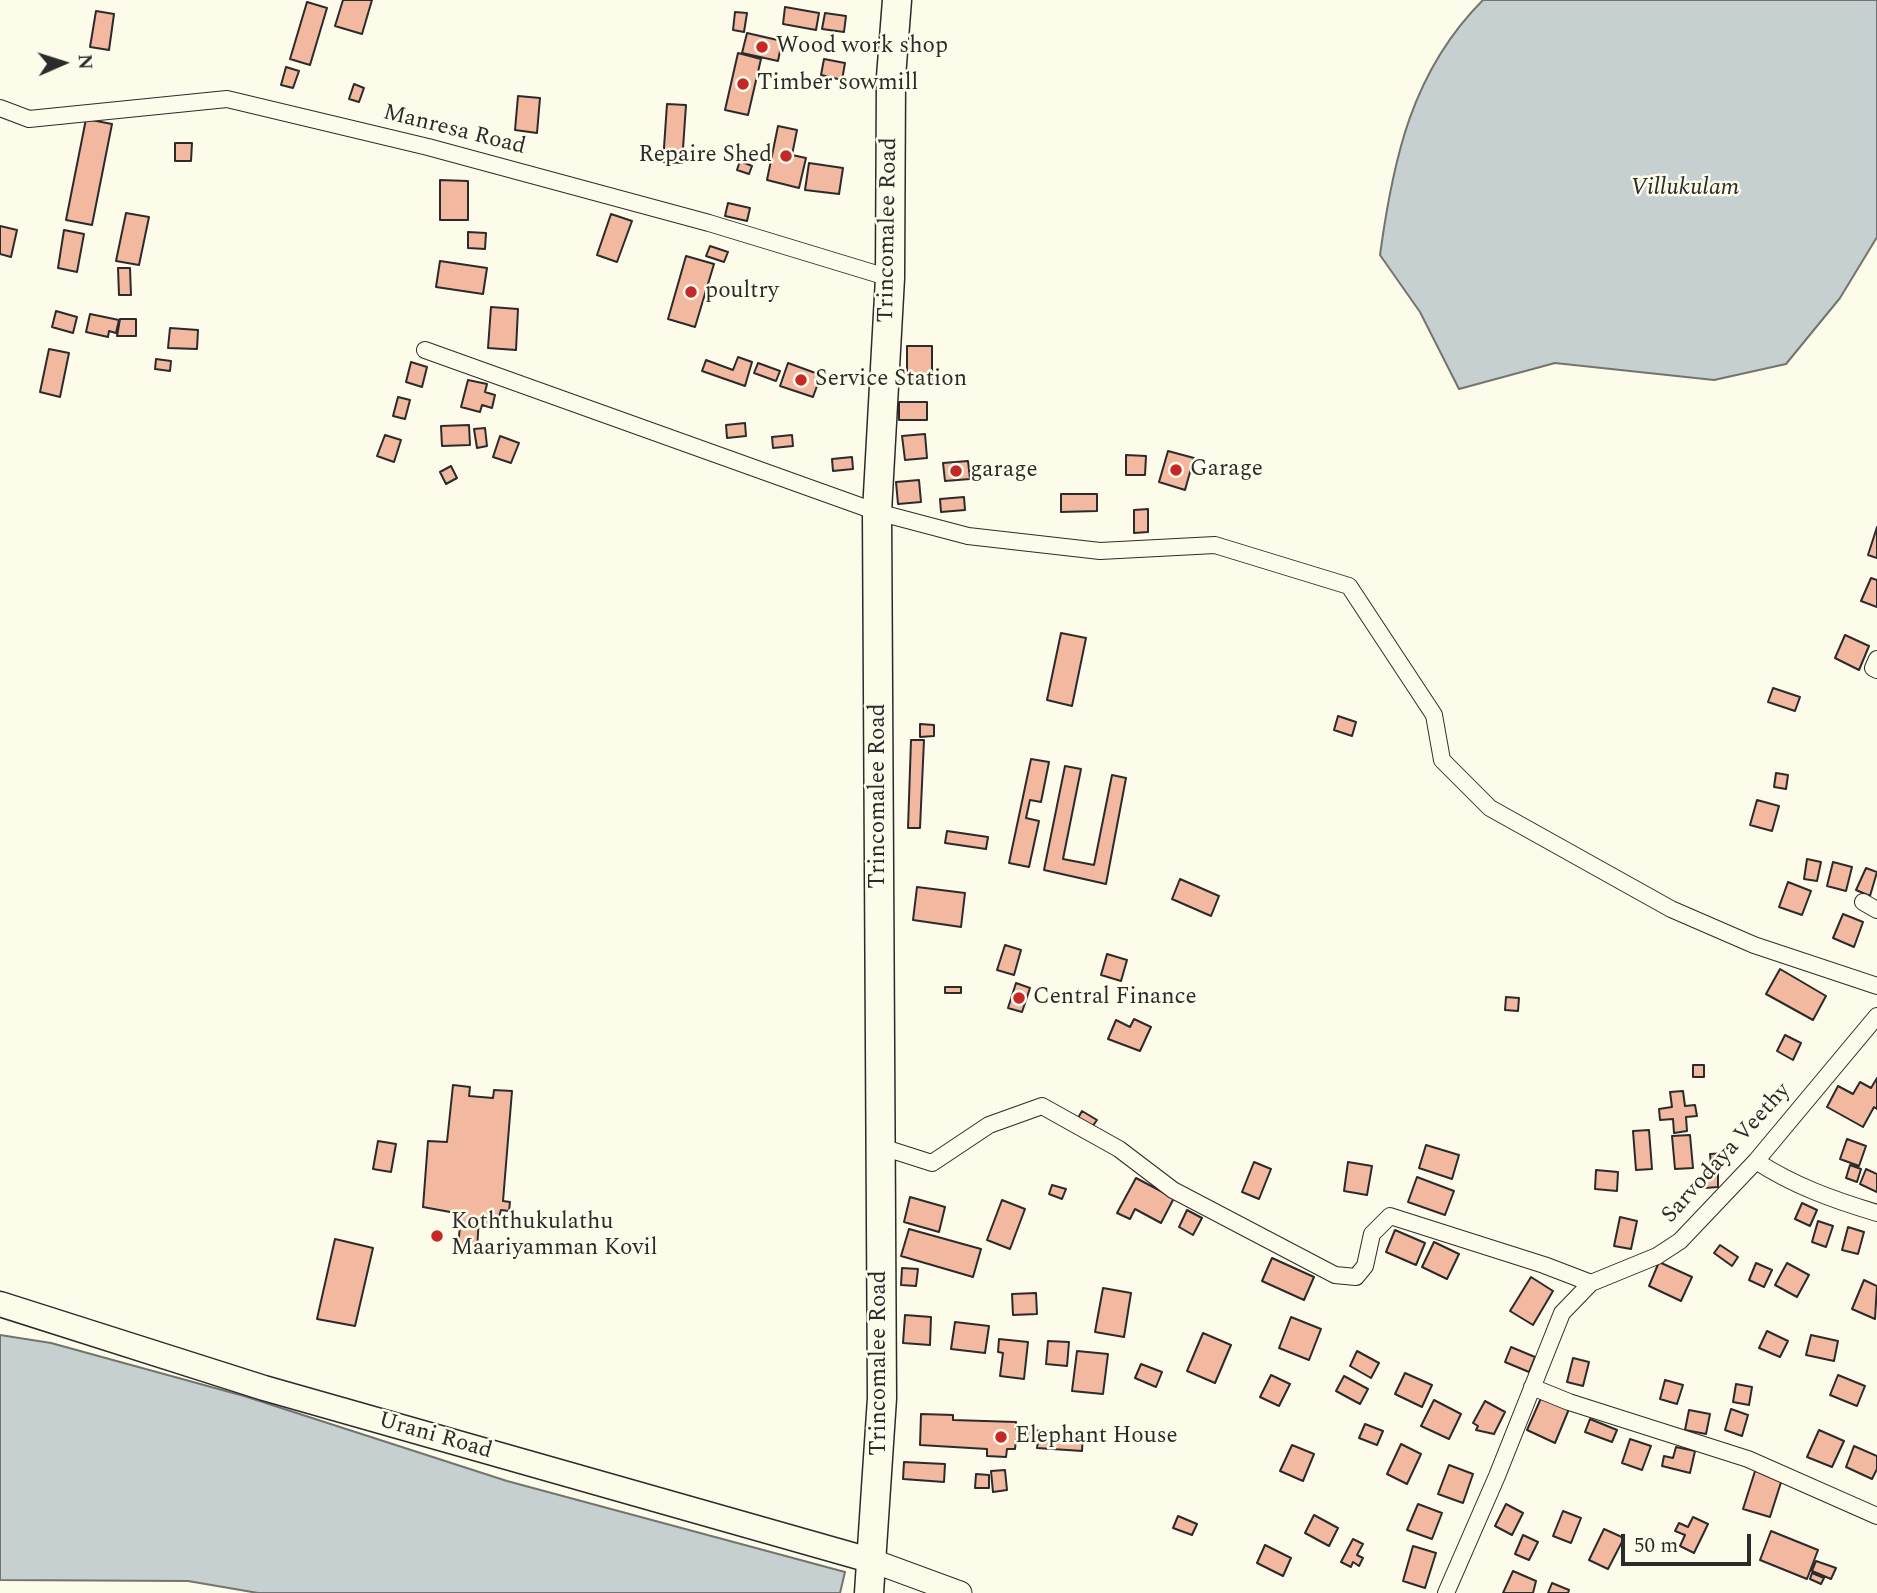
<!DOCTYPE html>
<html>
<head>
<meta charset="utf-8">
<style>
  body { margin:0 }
  #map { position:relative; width:1877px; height:1593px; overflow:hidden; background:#fdfbea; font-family:Spectral,serif }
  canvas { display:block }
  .north { position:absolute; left:28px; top:28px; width:70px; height:70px; -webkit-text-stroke:5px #fdfbea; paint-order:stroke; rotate:87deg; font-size:19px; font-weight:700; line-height:28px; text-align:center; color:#2b2b2b }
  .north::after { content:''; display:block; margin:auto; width:24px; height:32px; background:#2b2b2b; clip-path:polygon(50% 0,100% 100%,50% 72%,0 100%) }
  .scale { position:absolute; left:1621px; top:1534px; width:130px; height:32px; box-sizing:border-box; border:4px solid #2b2b2b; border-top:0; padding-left:9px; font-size:21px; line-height:24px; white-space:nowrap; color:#2b2b2b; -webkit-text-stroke:5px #fdfbea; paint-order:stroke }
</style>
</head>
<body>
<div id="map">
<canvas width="1877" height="1593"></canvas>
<div class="north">N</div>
<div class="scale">50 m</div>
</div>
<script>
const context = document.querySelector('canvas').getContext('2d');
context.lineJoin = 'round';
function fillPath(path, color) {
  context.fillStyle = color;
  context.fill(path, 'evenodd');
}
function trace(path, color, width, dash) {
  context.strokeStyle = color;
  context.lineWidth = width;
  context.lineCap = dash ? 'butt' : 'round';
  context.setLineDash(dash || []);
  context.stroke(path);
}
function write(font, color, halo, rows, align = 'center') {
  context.font = font + ' Spectral,serif';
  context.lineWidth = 5;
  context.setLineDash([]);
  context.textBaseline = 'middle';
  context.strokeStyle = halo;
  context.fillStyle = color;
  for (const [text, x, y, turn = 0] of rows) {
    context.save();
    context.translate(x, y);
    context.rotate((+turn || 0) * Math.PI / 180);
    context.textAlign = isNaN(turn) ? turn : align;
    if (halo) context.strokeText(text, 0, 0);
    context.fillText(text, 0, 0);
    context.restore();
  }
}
const water = new Path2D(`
  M1483,0H1877V237L1840,298L1786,364L1714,380L1555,363L1459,389L1420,312L1380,255C1393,159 1412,71 1483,0Z
  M0,1335L51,1343L244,1396L507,1481L845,1572L840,1593H258L188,1581L0,1580Z`);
fillPath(water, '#c7d0d0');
trace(water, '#74746e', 2);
const building = new Path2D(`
  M343,0H372L362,34L335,26Z
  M307,2L327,8L310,65L290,59Z
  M785,7L819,13L816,30L783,24Z
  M96,11L114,14L109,50L90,47Z
  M735,12L747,13L744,32L733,30Z
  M825,13L846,16L844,32L822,29Z
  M747,33L782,41L778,61L742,53Z
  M738,53L761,59L748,115L725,110Z
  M824,59L845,63L842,80L821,75Z
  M286,67L299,71L293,88L281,85Z
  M354,84L364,88L359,102L349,99Z
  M518,96L540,98L537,133L515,130Z
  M667,104L686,105L682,163L663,162Z
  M86,119L112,124L92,225L66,220Z
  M778,126L797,130L792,155L806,158L799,188L767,180Z
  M175,143H192L191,161H175Z
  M740,161L752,166L749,174L737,170Z
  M809,163L843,168L839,194L805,190Z
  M440,180L468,181V220H440Z
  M728,203L750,208L747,221L725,216Z
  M126,213L149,217L139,265L116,261Z
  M611,214L632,221L617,262L597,255Z
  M0,226L17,230L11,257L0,254Z
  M64,230L84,234L77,272L58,268Z
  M468,232L486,233L485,249L468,248Z
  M710,246L728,252L724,262L706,256Z
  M686,256L714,264L695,327L668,319Z
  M440,261L487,268L483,294L436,287Z
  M118,268H130L131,295H119Z
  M491,307L518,309L516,350L488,348Z
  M56,311L77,317L73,333L52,327Z
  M90,314L119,320L116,333L109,331L108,337L86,332Z
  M120,319H136V336H117Z
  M170,328L198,330L197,349L168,348Z
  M907,346H932V383H907Z
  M49,349L69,353L60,397L40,392Z
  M738,357L752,362L745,386L702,371L706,360L733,370Z
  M156,359L171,361L170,371L155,369Z
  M411,362L427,367L422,387L406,382Z
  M758,363L780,371L776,381L754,373Z
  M788,363L821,375L813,397L780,386Z
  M468,380L487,384L485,392L495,395L492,408L482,405L480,412L461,407Z
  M398,397L410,400L405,419L393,416Z
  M899,402H927V420H899Z
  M745,423L746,436L727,438L726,425Z
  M469,425L470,445L442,446L441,426Z
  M485,428L487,446L477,448L474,429Z
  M925,434L927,458L905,460L902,436Z
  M385,435L401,440L394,462L377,456Z
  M792,435L793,446L773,448L772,437Z
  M500,436L519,443L511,463L493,457Z
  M1168,451L1194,458L1185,490L1159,482Z
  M1126,455L1146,456L1145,475H1126Z
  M852,457L853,469L833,471L832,459Z
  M968,461L970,479L945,481L943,463Z
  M451,466L457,478L446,484L440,472Z
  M919,480L921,502L898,504L896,482Z
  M1061,494H1097V511L1061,512Z
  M964,497L965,510L941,512L940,499Z
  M1148,509V532L1134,533V510Z
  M1877,527V558L1868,555Z
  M1871,578L1877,580V607L1861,601Z
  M1061,633L1086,638L1072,706L1047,700Z
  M1845,635L1869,646L1859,670L1835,658Z
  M1773,688L1800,697L1795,711L1768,702Z
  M1338,716L1356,722L1352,736L1334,730Z
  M920,724L934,725V736L920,737Z
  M911,740H924L920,828H908Z
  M1031,759L1049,762L1041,802L1030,800L1026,818L1039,821L1029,867L1009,863Z
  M1065,766L1081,769L1063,859L1094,865L1112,775L1126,778L1106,884L1044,870Z
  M1776,773L1788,775L1786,789L1774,787Z
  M1757,800L1779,806L1772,831L1750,825Z
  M947,831L988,837L986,849L945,843Z
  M1807,859L1821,862L1817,881L1804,879Z
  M1833,862L1852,867L1846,891L1827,886Z
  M1866,868L1877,872L1870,896L1856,890Z
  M1180,879L1219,896L1211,916L1172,899Z
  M1788,882L1811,891L1802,915L1779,907Z
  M917,887L965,893L961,927L913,920Z
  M1843,914L1863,922L1854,947L1833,938Z
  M1005,945L1021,950L1014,975L997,970Z
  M1107,954L1127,960L1121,981L1101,975Z
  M1780,969L1826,996L1813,1020L1766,994Z
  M1016,983L1030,988L1022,1012L1008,1008Z
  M945,987H961V993H945Z
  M1506,997L1519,998L1518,1011L1505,1010Z
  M1134,1019L1151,1027L1140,1051L1108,1039L1116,1020L1130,1027Z
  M1785,1035L1801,1043L1793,1060L1777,1051Z
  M1693,1065H1704V1077H1693Z
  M1877,1078V1109L1874,1107L1863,1127L1827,1107L1838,1086L1853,1094L1860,1082L1871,1088Z
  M453,1085L470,1087L469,1096L493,1098L494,1090L512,1091L503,1201L510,1202L509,1211L501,1210L496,1226L484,1225V1217H479L477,1250L458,1248L461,1214L423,1207L428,1141L447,1142Z
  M1683,1091L1685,1106L1695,1105L1697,1116L1686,1117L1687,1131L1674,1133L1673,1119L1660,1120L1659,1109L1672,1107L1670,1092Z
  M1082,1111L1097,1120L1092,1127L1078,1118Z
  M1649,1130L1652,1169L1636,1170L1633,1131Z
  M1690,1135L1693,1168L1675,1169L1672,1136Z
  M1847,1139L1866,1146L1859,1166L1840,1159Z
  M378,1141L396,1144L391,1172L373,1169Z
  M1426,1145L1459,1155L1452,1179L1419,1168Z
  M1726,1153L1727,1164L1711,1165L1710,1154Z
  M1254,1162L1271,1169L1259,1199L1242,1192Z
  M1348,1162L1372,1166L1367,1195L1344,1191Z
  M1850,1165L1861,1169L1857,1182L1846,1178Z
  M1866,1169L1877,1174V1192L1860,1184Z
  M1596,1170L1618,1172L1617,1191L1595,1189Z
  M1718,1173V1187L1705,1188L1704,1174Z
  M1417,1177L1454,1191L1445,1215L1408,1202Z
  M1136,1178L1174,1198L1161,1223L1135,1209L1130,1219L1117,1213Z
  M1052,1185L1066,1189L1062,1199L1049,1194Z
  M910,1197L945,1207L939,1232L904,1222Z
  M1002,1200L1025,1209L1010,1249L987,1240Z
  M1802,1203L1817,1210L1810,1226L1795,1219Z
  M1187,1210L1202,1218L1193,1235L1179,1227Z
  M1620,1217L1637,1221L1631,1249L1614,1246Z
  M1818,1221L1833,1226L1826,1247L1812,1242Z
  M1848,1227L1864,1232L1858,1254L1842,1250Z
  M909,1229L981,1249L973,1277L901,1256Z
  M1395,1230L1425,1243L1416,1265L1386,1252Z
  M335,1239L373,1248L355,1326L317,1319Z
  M1434,1242L1459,1254L1447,1279L1422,1267Z
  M1720,1245L1738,1257L1732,1266L1714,1253Z
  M1272,1258L1314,1277L1304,1300L1262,1281Z
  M1659,1262L1692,1277L1681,1301L1649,1286Z
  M1756,1263L1772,1270L1764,1287L1749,1280Z
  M1787,1263L1809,1275L1797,1297L1775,1285Z
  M902,1268L918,1269L916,1286L901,1285Z
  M1531,1277L1553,1291L1533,1325L1510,1311Z
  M1864,1280L1877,1286L1875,1319L1852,1309Z
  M1103,1288L1131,1293L1124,1337L1095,1332Z
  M1036,1293L1037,1314L1013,1315L1012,1294Z
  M905,1315L931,1317L930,1345L903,1343Z
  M1291,1317L1321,1329L1309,1360L1279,1348Z
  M955,1322L989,1326L985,1353L951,1349Z
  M1767,1331L1788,1341L1780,1357L1759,1348Z
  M1203,1333L1231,1345L1215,1383L1187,1371Z
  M1811,1335L1838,1341L1834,1361L1806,1355Z
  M999,1339L1028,1342L1024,1379L1000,1376L1003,1353L998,1352Z
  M1048,1341L1069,1342L1067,1366L1046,1364Z
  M1511,1347L1535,1357L1529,1372L1505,1362Z
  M1077,1351L1108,1354L1103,1394L1072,1391Z
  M1357,1351L1379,1363L1371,1378L1350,1366Z
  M1573,1358L1589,1362L1583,1386L1567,1382Z
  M1141,1364L1162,1372L1156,1387L1135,1378Z
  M1405,1373L1432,1385L1422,1407L1395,1394Z
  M1271,1375L1290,1384L1279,1406L1260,1397Z
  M1838,1375L1865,1386L1857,1406L1830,1395Z
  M1344,1376L1368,1389L1360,1404L1336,1391Z
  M1665,1380L1683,1385L1677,1404L1660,1399Z
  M1736,1384L1752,1387L1749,1405L1733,1402Z
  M1542,1396L1569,1409L1555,1443L1527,1430Z
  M1434,1400L1461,1414L1449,1439L1421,1426Z
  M1485,1401L1505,1412L1494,1434L1476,1430L1478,1426L1473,1423Z
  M1731,1409L1748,1415L1742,1436L1725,1430Z
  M1689,1410L1710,1414L1706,1434L1685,1430Z
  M921,1414L953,1415V1420L1016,1422V1429L1083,1434L1082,1451L1037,1448L1038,1441L1016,1440L1015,1449H1007L1006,1457L987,1456V1449L920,1445Z
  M1590,1419L1617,1430L1612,1442L1585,1432Z
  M1365,1424L1383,1431L1377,1445L1359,1438Z
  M1819,1430L1844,1441L1832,1467L1807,1457Z
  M1630,1439L1651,1446L1642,1470L1622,1463Z
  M1401,1444L1421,1454L1407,1484L1387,1474Z
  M1292,1445L1314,1454L1303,1481L1280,1471Z
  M1854,1446L1877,1456V1469L1872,1479L1846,1467Z
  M1676,1447L1695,1451L1690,1473L1662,1466L1664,1456L1673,1458Z
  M904,1462L945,1464L944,1482L903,1479Z
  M1449,1465L1473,1474L1463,1503L1438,1494Z
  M1756,1468L1783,1476L1770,1517L1743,1509Z
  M1005,1470L1007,1490L993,1492L991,1471Z
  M976,1474L989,1475V1488H975Z
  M1418,1504L1442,1513L1432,1539L1407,1530Z
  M1506,1504L1523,1513L1512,1535L1495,1526Z
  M1563,1511L1581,1518L1571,1543L1553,1536Z
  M1314,1515L1338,1528L1329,1546L1305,1533Z
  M1178,1516L1197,1524L1192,1535L1173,1528Z
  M1693,1517L1708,1524L1694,1553L1680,1546L1685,1535L1675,1531L1679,1523L1688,1527Z
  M1604,1529L1624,1538L1608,1569L1589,1560Z
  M1771,1531L1818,1550L1807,1579L1760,1560Z
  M1523,1535L1538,1542L1529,1560L1515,1554Z
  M1353,1539L1363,1544L1357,1555L1363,1558L1359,1566L1353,1562L1351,1567L1341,1562Z
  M1265,1545L1291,1558L1283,1576L1257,1563Z
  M1413,1546L1436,1553L1425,1588L1403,1581Z
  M1816,1561L1836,1568L1831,1579L1812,1571Z
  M1513,1571L1536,1581L1533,1593H1503Z
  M1812,1573L1824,1578L1821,1584L1810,1579Z
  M1552,1583L1569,1590L1568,1593H1548Z`);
fillPath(building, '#f2b8a0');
trace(building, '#2b2b2b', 2);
const street = new Path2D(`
  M0,108L29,119L227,99L428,147L709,223L890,278
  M425,350L877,512L968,536L1100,551L1215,545L1349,586L1434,715L1442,760L1490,808L1671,909L1754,945L1877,986
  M1877,659L1873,668L1877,670
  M1863,902L1877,910
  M882,1147L932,1163L989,1125L1042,1106L1119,1149L1173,1190L1335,1275L1356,1277L1365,1266L1372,1234L1390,1216L1544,1265L1591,1283
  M1756,1161C1794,1186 1834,1200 1877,1213
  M1532,1387L1569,1402L1748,1459L1877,1516
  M1446,1593L1497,1476L1562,1313L1591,1283L1657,1256L1680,1241L1756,1161L1877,1016`);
const secondary = new Path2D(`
  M873,1561L960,1593`);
const primary = new Path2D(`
  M0,1304L264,1388L873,1561`);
const highway = new Path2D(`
  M869,1593L882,1398L877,512L890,278L891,77L897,0`);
trace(street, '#2b2b2b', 18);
trace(secondary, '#2b2b2b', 25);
trace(primary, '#2b2b2b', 27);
trace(highway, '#2b2b2b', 31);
trace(street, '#fdfbea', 16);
trace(secondary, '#fdfbea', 23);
trace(primary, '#fdfbea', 24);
trace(highway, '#fdfbea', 28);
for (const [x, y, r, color] of [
  [762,47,7,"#c62828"],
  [743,84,7,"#c62828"],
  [786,156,7,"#c62828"],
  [691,292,7,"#c62828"],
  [801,380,7,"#c62828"],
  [1176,470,7,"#c62828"],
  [956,471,7,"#c62828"],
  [1019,998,7,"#c62828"],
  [437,1236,7,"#c62828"],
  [1001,1437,7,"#c62828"]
]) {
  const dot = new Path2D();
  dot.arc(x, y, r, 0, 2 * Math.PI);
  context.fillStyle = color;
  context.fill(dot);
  trace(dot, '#fdfbea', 2.5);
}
write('23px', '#2b2b2b', '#fdfbea', [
  ["Wood work shop",776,47],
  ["Timber sowmill",757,84],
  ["Repaire Shed",772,156,"right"],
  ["poultry",705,292],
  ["Service Station",815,380],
  ["Garage",1190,470],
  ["garage",970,471],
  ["Central Finance",1033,998],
  ["Koththukulathu",451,1223],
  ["Maariyamman Kovil",451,1249],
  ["Elephant House",1015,1437]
], 'left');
write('23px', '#2b2b2b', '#fdfbea', [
  ["Manresa Road",454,131,14],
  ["Trincomalee Road",889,230,-89],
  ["Trincomalee Road",879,796,-90],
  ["Sarvodaya Veethy",1727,1154,-48],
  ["Trincomalee Road",880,1363,-90],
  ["Urani Road",435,1437,16]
]);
write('italic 24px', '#2b2b2b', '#fdfbea', [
  ["Villukulam",1685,189]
]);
</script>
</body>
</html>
